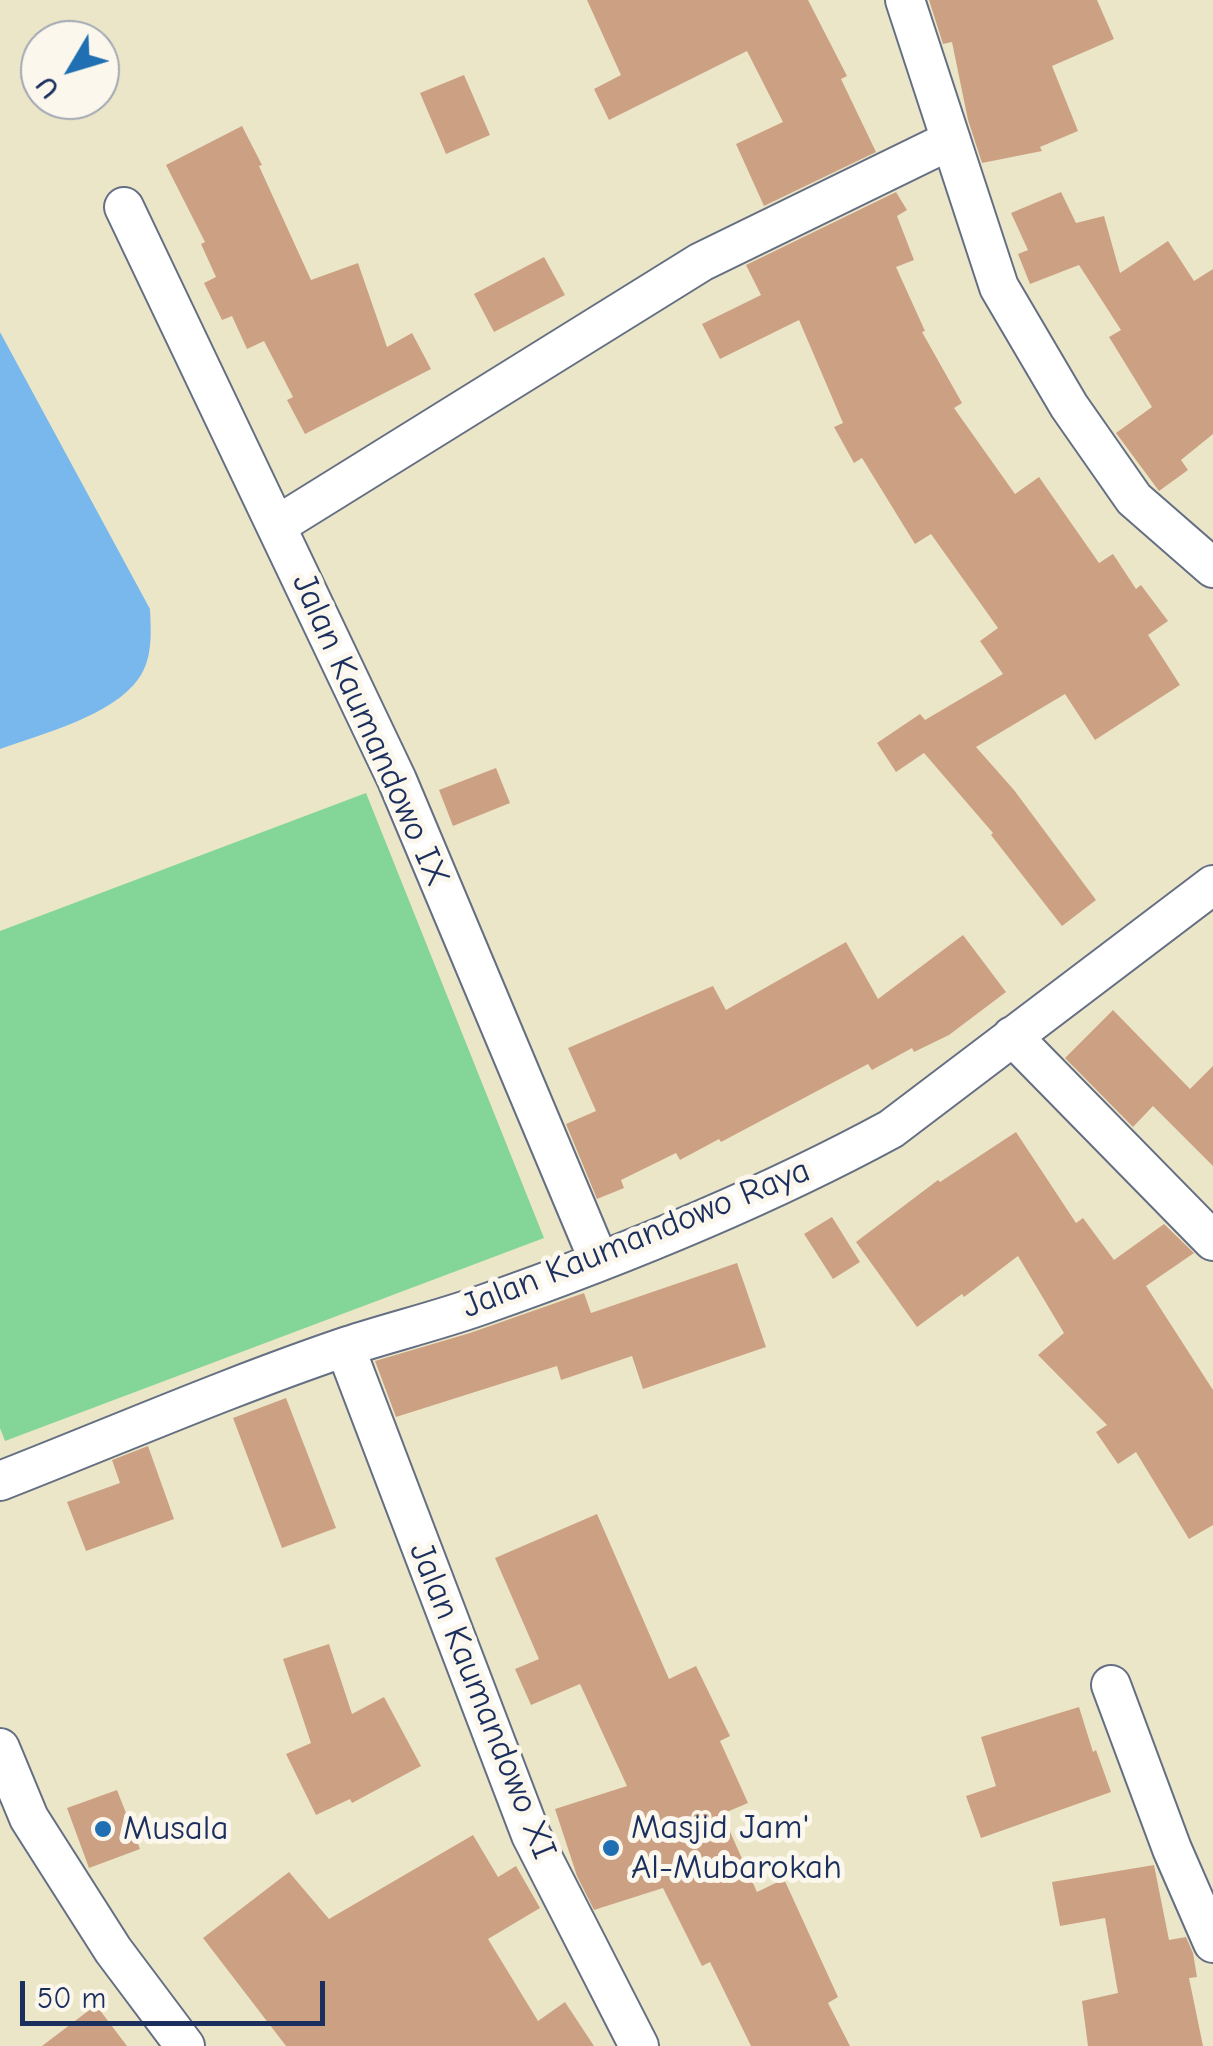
<!DOCTYPE html>
<html>
<head>
<meta charset="utf-8">
<style>
  body { margin:0 }
  #map { position:relative; width:1213px; height:2046px; overflow:hidden; background:#ece6c8; font-family:"Comic Neue",sans-serif }
  canvas { display:block }
  .north { position:absolute; left:20px; top:20px; width:100px; height:100px; box-sizing:border-box; background:#fbf7ec; border:2px solid #a1a7b3; border-radius:50%; rotate:232deg; font-size:28px; font-weight:700; line-height:40px; text-align:center; color:#1b2f5e }
  .north::after { content:''; display:block; margin:auto; width:35px; height:45px; background:#1f6fb2; clip-path:polygon(50% 0,100% 100%,50% 72%,0 100%) }
  .scale { position:absolute; left:20px; top:1981px; width:305px; height:45px; box-sizing:border-box; border:5px solid #1b2f5e; border-top:0; padding-left:12px; font-size:30px; line-height:35px; white-space:nowrap; color:#1b2f5e; -webkit-text-stroke:8px #fbf7ec; paint-order:stroke }
</style>
</head>
<body>
<div id="map">
<canvas width="1213" height="2046"></canvas>
<div class="north">U</div>
<div class="scale">50 m</div>
</div>
<script>
const context = document.querySelector('canvas').getContext('2d');
context.lineJoin = 'round';
function fillPath(path, color) {
  context.fillStyle = color;
  context.fill(path, 'evenodd');
}
function trace(path, color, width, dash) {
  context.strokeStyle = color;
  context.lineWidth = width;
  context.lineCap = dash ? 'butt' : 'round';
  context.setLineDash(dash || []);
  context.stroke(path);
}
function write(font, color, halo, rows, align = 'center') {
  context.font = font + ' "Comic Neue",sans-serif';
  context.lineWidth = 10;
  context.setLineDash([]);
  context.textBaseline = 'middle';
  context.strokeStyle = halo;
  context.fillStyle = color;
  for (const [text, x, y, turn = 0] of rows) {
    context.save();
    context.translate(x, y);
    context.rotate((+turn || 0) * Math.PI / 180);
    context.textAlign = isNaN(turn) ? turn : align;
    if (halo) context.strokeText(text, 0, 0);
    context.fillText(text, 0, 0);
    context.restore();
  }
}
fillPath(new Path2D(`
  M366,793L544,1238L5,1441L0,1428V931Z`), '#83d697');
fillPath(new Path2D(`
  M0,332L150,609C151,632 153,658 139,678C113,716 41,734 0,749Z`), '#78b8ec');
fillPath(new Path2D(`
  M587,0H808L847,76L841,79L876,152L764,206L736,144L783,122L747,51L609,120L594,89L621,75Z
  M929,0H1097L1114,39L1052,66L1078,131L1040,147L1042,151L982,163L968,120L952,42L943,44Z
  M464,75L490,135L446,154L420,93Z
  M242,126L262,165L259,166L311,280L358,263L387,347L412,333L431,369L305,434L287,400L293,397L264,341L247,349L232,316L222,320L204,283L216,277L201,244L205,242L166,165Z
  M896,192L907,210L897,216L914,260L896,267L925,331L922,332L962,403L954,408L1015,494L1039,477L1099,563L1113,554L1136,589L1141,585L1168,621L1148,635L1180,685L1095,740L1065,694L976,747L1014,790L1096,900L1062,926L991,835L993,833L924,753L896,772L877,743L920,714L925,720L1003,674L980,641L998,628L931,534L915,544L862,458L854,463L834,427L843,423L799,320L720,359L702,324L761,295L746,265Z
  M1061,192L1076,223L1104,216L1120,273L1168,241L1194,281L1213,269V434L1181,460L1188,470L1159,491L1116,433L1152,407L1109,337L1121,330L1079,265L1030,284L1018,254L1028,250L1011,213Z
  M544,257L565,295L494,332L474,294Z
  M496,768L510,803L453,826L439,790Z
  M963,935L1006,992L949,1035L914,1052L912,1048L872,1070L868,1064L721,1142L719,1139L680,1160L676,1153L621,1180L624,1188L597,1199L566,1124L596,1111L568,1048L713,986L726,1010L846,942L878,999Z
  M1113,1010L1190,1089L1213,1066V1166L1153,1106L1133,1127L1065,1058Z
  M1016,1132L1076,1223L1083,1218L1114,1260L1164,1224L1194,1253L1146,1286L1213,1390V1525L1189,1539L1136,1452L1118,1464L1096,1432L1107,1425L1038,1355L1064,1333L1018,1256L964,1297L962,1294L917,1327L856,1242L938,1180L940,1182Z
  M832,1217L860,1262L833,1279L804,1234Z
  M737,1263L766,1347L643,1389L632,1356L561,1380L557,1366L396,1417L375,1361L470,1333L584,1293L591,1313Z
  M286,1398L336,1528L282,1548L233,1418Z
  M148,1446L174,1519L86,1551L67,1502L120,1483L112,1460Z
  M597,1514L669,1679L696,1666L730,1736L720,1741L748,1803L722,1814L757,1892L784,1879L838,1997L828,2003L850,2046H751L710,1962L702,1966L663,1888L594,1910L577,1876L555,1809L627,1786L580,1684L531,1705L515,1669L539,1659L495,1558Z
  M329,1644L352,1714L384,1697L421,1766L352,1803L350,1799L316,1815L286,1754L311,1743L283,1659Z
  M1079,1707L1093,1752L1096,1750L1111,1792L981,1838L966,1796L996,1786L981,1737Z
  M117,1790L140,1849L89,1868L67,1808Z
  M473,1835L498,1877L516,1866L540,1908L488,1939L538,2021L565,2002L594,2046H286L203,1938L289,1872L329,1919Z
  M1154,1865L1169,1940L1186,1937L1193,1953L1197,1977L1189,1978L1203,2046H1088L1082,2001L1118,1993L1105,1918L1060,1926L1052,1882Z
  M96,2005L127,2046H42Z`), '#cca183');
const street = new Path2D(`
  M905,0L999,287L1069,406L1134,499L1213,568
  M124,207L397,780L599,1261
  M276,526L701,262L951,140
  M1012,1036L1213,1241
  M345,1347L531,1835L639,2046
  M0,1481C115,1436 230,1386 348,1346C391,1332 436,1321 479,1306C619,1257 760,1200 891,1129L1213,885
  M1111,1685L1172,1849L1213,1943
  M0,1748L29,1818L113,1950L185,2046`);
trace(street, '#646f83', 42);
trace(street, '#fff', 38);
for (const [x, y, r, color] of [
  [103,1829,10,"#1f6fb2"],
  [611,1848,10,"#1f6fb2"]
]) {
  const dot = new Path2D();
  dot.arc(x, y, r, 0, 2 * Math.PI);
  context.fillStyle = color;
  context.fill(dot);
  trace(dot, '#fbf7ec', 4);
}
write('35px', '#1b2f5e', '#fbf7ec', [
  ["Jalan Kaumandowo IX",370,730,66],
  ["Jalan Kaumandowo Raya",636,1239,-22],
  ["Jalan Kaumandowo XI",482,1701,68]
]);
write('35px', '#1b2f5e', '#fbf7ec', [
  ["Masjid Jam'",631,1828],
  ["Al-Mubarokah",631,1868],
  ["Musala",123,1829]
], 'left');
</script>
</body>
</html>
